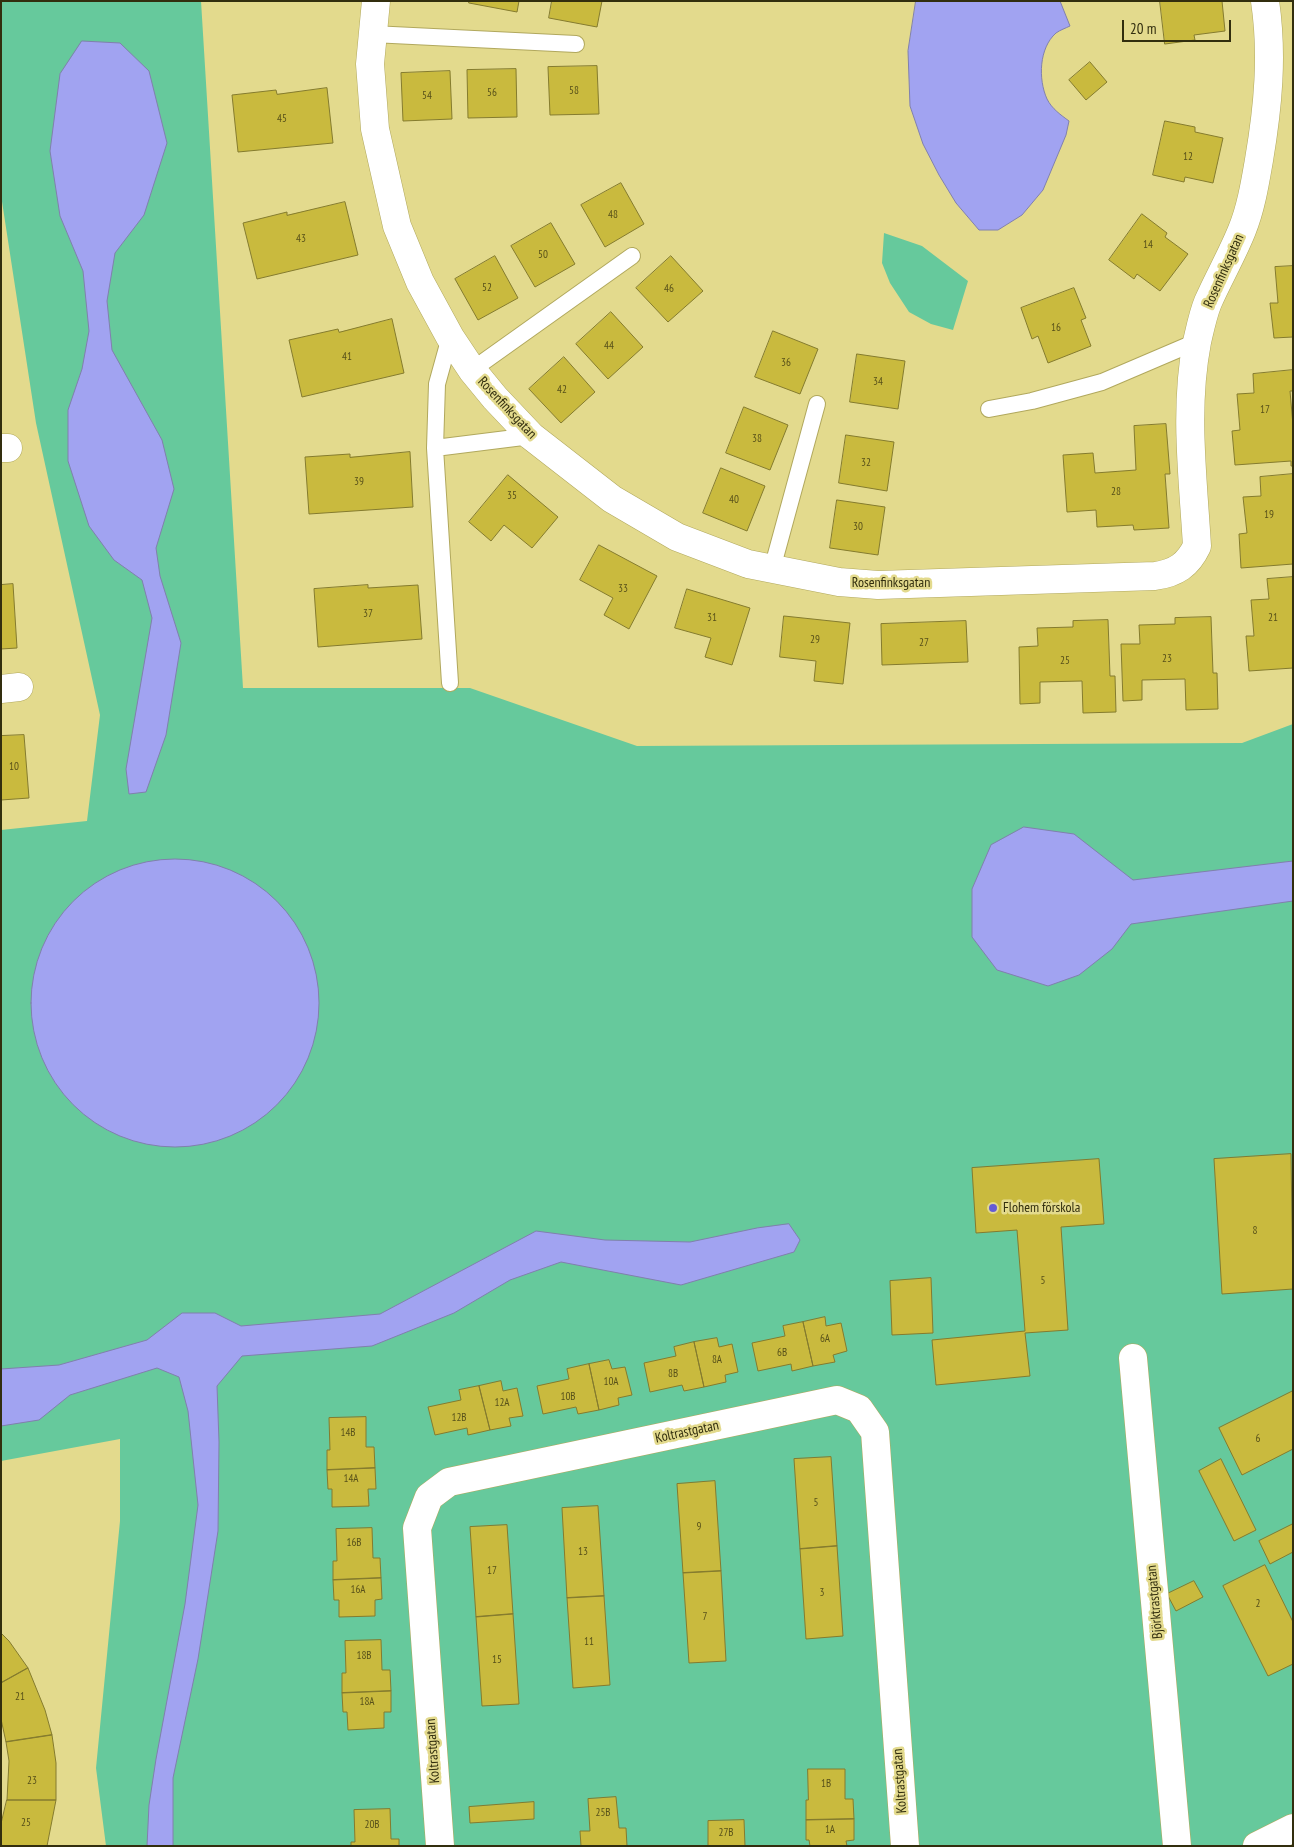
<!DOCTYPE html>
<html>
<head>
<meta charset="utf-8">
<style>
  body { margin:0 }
  #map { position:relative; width:1294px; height:1847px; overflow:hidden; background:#e3da8d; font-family:"PT Sans Narrow",sans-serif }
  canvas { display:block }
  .frame { position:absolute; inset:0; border:2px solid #322e0e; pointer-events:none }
  .scale { position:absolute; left:1122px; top:20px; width:109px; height:22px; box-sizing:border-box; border:2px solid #322e0e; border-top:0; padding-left:6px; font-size:15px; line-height:18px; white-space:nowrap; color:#322e0e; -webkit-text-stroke:4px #e3da8d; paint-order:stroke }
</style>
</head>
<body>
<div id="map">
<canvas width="1294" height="1847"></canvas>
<div class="frame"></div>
<div class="scale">20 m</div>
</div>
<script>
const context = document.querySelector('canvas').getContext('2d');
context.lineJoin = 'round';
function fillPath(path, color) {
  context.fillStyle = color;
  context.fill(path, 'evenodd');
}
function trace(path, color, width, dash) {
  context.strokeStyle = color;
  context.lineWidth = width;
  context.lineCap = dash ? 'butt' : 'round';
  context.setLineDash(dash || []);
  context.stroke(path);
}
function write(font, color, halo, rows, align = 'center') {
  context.font = font + ' "PT Sans Narrow",sans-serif';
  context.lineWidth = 5;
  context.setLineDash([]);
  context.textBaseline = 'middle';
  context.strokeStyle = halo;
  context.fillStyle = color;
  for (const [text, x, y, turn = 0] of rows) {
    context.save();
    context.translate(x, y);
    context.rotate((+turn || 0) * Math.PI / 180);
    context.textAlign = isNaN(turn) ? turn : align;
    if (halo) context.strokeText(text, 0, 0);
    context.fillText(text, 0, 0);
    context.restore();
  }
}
fillPath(new Path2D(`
  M1,1H201L243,688H470L637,746L1242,743L1293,724V1846H106L96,1768L120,1521V1439L1,1461V830L87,821L100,715L36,423L1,195Z
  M884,233L922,246L968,281L953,330L931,324L909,312L890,283L882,263Z`), '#66c99c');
const water = new Path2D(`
  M916,1H1060L1070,26C1066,28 1060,30 1056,33C1039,48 1038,79 1047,99C1052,109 1061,115 1069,121L1066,135L1043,190L1022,215L998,230H979L956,203L939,175L923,144L910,106L908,51Z
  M82,41L120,43L149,71L167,143L144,215L115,253L107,301L112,350L162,440L174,489L156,548L160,576L181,643L166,735L146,792L129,794L126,769L152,618L142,580L114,560L89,526L68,461V410L82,369L89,331L83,271L60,216L50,151L60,74Z
  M1024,827L1074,834L1133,880L1293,861V901L1131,924L1112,949L1079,975L1048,986L997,970L972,937V889L991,845Z
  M31 1003a144 144 0 1 1 288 0a144 144 0 1 1-288 0Z
  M789,1224L800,1240L794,1252L681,1285L561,1262L510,1280L454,1313L372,1346L242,1356L217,1386L219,1442L218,1531L198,1659L173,1778V1846H147L149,1805L156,1759L185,1604L198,1505L188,1411L179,1377L157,1368L70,1395L39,1420L1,1426V1369L59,1365L147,1340L182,1313H215L241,1326L380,1314L536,1231L605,1240L690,1242L757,1228Z`);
fillPath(water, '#a1a3f1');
trace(water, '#8080ad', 1);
const building = new Path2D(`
  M469,1H519L517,12L469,3Z
  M552,1H602L597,27L549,18Z
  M1160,1H1222L1225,31L1194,35L1195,40L1165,44Z
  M1090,62L1107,82L1086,100L1069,80Z
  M597,66L599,114L550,115L548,67Z
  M516,69L517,117L468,118L467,70Z
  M450,71L452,119L403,121L401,73Z
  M327,88L333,143L238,152L232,95L276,90L277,94Z
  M1165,121L1195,127V132L1223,138L1213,183L1185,177L1184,182L1153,175Z
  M621,183L644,224L605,247L581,205Z
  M345,202L358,255L257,279L243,223L287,212V215Z
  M1142,214L1167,233L1165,237L1188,254L1160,291L1137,274L1134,279L1109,260Z
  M551,223L575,264L535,287L511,246Z
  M495,256L518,298L478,320L455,279Z
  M671,256L703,291L668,322L636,288Z
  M1293,266V337L1274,338L1270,303H1278L1275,267Z
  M1074,288L1086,318L1081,320L1091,346L1048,363L1038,336L1032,339L1021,308Z
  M611,312L643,347L608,379L576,344Z
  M392,319L404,373L302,397L289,340L338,329L339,332Z
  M773,331L818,349L800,394L755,377Z
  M857,354L905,361L898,409L850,402Z
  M564,357L595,392L561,423L529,389Z
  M1293,370V391H1290L1293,425V466H1291V461L1235,465L1232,431L1240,430L1237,394L1254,393L1253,374Z
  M744,407L788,425L770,470L726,453Z
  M1166,424L1170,474H1165L1169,528L1134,530L1133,525L1097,527L1096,510L1067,512L1063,455L1093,453L1095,473L1136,470L1134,426Z
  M846,435L894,442L887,491L839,483Z
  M410,452L413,507L309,514L305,457L350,454V457Z
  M721,468L765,486L747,531L703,513Z
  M1293,474V564L1241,568L1239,534L1247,533L1243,497L1261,496L1260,477Z
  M508,475L558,517L532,548L504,525L491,541L469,522Z
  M837,500L885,507L878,555L830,548Z
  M599,545L657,576L629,629L604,615L613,598L580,580Z
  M1293,577V668L1249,671L1246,636H1254L1251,600L1269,599L1267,579Z
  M13,584L17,648L1,649V585Z
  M368,585V588L418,585L422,639L318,647L314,589Z
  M687,589L750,608L732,665L705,657L711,638L675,628Z
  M784,616L850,623L843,684L814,681L816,661L780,657Z
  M1211,617L1213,673H1217L1218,709L1186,710L1185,679L1142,680V700L1123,701L1121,644H1140L1139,625L1175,624V618Z
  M1108,620L1110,676H1115L1116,712L1083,713L1082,681L1040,682V703L1020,704L1019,647L1038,646L1037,628L1073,627V621Z
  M966,621L968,662L882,665L881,624Z
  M24,735L29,798L1,800V736Z
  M1291,1154L1293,1289L1222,1294L1214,1159Z
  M1099,1159L1104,1224L1061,1227L1068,1330L1025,1333L1030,1376L936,1385L932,1340L1025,1331L1017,1230L976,1233L972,1168Z
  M931,1278L933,1333L892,1335L890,1281Z
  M825,1317L826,1326L841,1323L847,1351L833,1355L835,1362L813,1366L803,1322Z
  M803,1322L813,1366L792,1371L791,1364L758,1371L752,1343L785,1336L783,1326Z
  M717,1338L719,1347L732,1344L738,1372L725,1375L726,1382L704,1387L694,1342Z
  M694,1342L704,1387L684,1391L682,1385L650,1392L644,1363L676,1356L674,1347Z
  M609,1360L612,1369L625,1367L632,1395L618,1398L619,1405L599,1410L589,1364Z
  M589,1364L599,1410L578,1414L576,1407L543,1414L537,1386L569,1379L567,1369Z
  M501,1381L503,1391L517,1388L523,1416L509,1418L511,1426L490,1430L479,1386Z
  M479,1386L490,1430L468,1435L467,1428L435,1435L428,1407L461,1400L459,1390Z
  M1293,1391V1449L1242,1475L1219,1428Z
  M366,1417V1447H374L375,1468L327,1470V1450H330L329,1418Z
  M831,1457L837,1546L800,1549L794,1459Z
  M1221,1459L1256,1530L1234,1541L1199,1471Z
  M375,1468L376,1489H368L369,1506L332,1507V1489H328L327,1470Z
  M715,1481L721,1571L683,1573L677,1484Z
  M598,1506L604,1596L567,1598L562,1508Z
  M1293,1524V1552L1270,1564L1259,1541Z
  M507,1525L513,1614L476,1617L470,1527Z
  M372,1528L373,1558H380L381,1578L333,1580V1561H337L336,1529Z
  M837,1546L843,1636L806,1639L800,1549Z
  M1265,1565L1293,1622V1664L1268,1676L1223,1586Z
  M721,1571L726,1661L689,1663L683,1573Z
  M381,1578L382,1599L375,1600V1616L339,1617V1600H334L333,1580Z
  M1194,1581L1203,1597L1176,1611L1167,1594Z
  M604,1596L610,1685L573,1688L567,1598Z
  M513,1614L519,1704L482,1706L476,1617Z
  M1,1633L9,1641L28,1668L1,1683Z
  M381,1640L382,1670H390L391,1691L342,1693V1673H346L345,1641Z
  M28,1668L45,1710L52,1735L6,1742L1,1719V1683Z
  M391,1691V1712H384V1728L348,1730L347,1712H343L342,1693Z
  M52,1735L56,1763V1800H7L9,1761L6,1742Z
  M808,1769H845V1799H853L854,1819L806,1820V1800H808Z
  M616,1797L619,1828H626L627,1846H581L580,1831H590L588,1799Z
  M7,1800H56L47,1846H1V1824Z
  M534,1802V1819L470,1823L469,1807Z
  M390,1809L391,1839H399V1846H351V1842H355L354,1810Z
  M854,1819V1840L846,1841L847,1846H810L809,1840H806V1820Z
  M744,1820L745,1846H708V1821Z`);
fillPath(building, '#c9ba3e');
trace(building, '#847b2e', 1);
const service = new Path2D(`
  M372,34L576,44
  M450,337L437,384L435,448L450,683
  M472,370L632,256
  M989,409L1032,401L1102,382L1198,341
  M435,448L531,436
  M772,569L817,404`);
const minor = new Path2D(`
  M376,1L370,64L375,129L397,226L420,282L450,337L472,370L495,398L531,436L612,499L677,537L748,564L839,582L878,585L1155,576C1176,573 1188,565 1197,546C1193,478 1184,409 1197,342C1200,329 1203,314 1208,302C1219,277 1232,255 1242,230C1251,208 1255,183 1259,160C1268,107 1273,55 1265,1
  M1,448H8
  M1,689L19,687
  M1133,1358L1177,1846
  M440,1846L417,1528L429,1497L449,1482L837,1400L859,1409L875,1432L905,1846
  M1257,1846L1293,1828`);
trace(service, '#b1a85d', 18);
trace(minor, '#b1a85d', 29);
trace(service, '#fff', 16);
trace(minor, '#fff', 28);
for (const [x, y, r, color] of [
  [993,1208,5,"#655cd5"]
]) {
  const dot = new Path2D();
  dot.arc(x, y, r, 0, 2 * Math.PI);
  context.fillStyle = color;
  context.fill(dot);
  trace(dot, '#e3da8d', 2);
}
write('11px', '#58511a', null, [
  ["58",574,91],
  ["56",492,93],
  ["54",427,96],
  ["45",282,119],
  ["12",1188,157],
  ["48",613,215],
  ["43",301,239],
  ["14",1148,245],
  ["50",543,255],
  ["52",487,288],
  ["46",669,289],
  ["16",1056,328],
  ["44",609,346],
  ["41",347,357],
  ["36",786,363],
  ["34",878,382],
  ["42",562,390],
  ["17",1265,410],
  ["38",757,439],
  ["32",866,463],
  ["39",359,482],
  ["28",1116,492],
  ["35",512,496],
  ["40",734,500],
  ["19",1269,515],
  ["30",858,527],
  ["33",623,589],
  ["37",368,614],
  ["31",712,618],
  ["21",1273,618],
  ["29",815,640],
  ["27",924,643],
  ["23",1167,659],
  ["25",1065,661],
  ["10",14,767],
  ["8",1255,1231],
  ["5",1043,1281],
  ["6A",825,1339],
  ["6B",782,1353],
  ["8A",717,1360],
  ["8B",673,1374],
  ["10A",611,1382],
  ["10B",568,1397],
  ["12A",502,1403],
  ["12B",459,1418],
  ["14B",348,1433],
  ["6",1258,1439],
  ["14A",351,1479],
  ["5",816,1503],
  ["9",699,1527],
  ["16B",354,1543],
  ["13",583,1552],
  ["17",492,1571],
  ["16A",358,1590],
  ["3",822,1593],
  ["2",1258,1604],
  ["7",705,1617],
  ["11",589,1642],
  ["18B",364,1656],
  ["15",497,1660],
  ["21",20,1697],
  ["18A",367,1702],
  ["23",32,1781],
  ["1B",826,1784],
  ["25B",603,1813],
  ["25",26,1823],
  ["20B",372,1825],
  ["1A",830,1830],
  ["27B",726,1833]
]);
write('14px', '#322e0e', '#e3da8d', [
  ["Rosenfinksgatan",1224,271,-66],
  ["Rosenfinksgatan",507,408,47],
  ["Rosenfinksgatan",891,583],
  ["Koltrastgatan",687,1432,-12],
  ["Björktrastgatan",1155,1602,-95],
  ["Koltrastgatan",433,1751,-94],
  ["Koltrastgatan",900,1781,-94]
]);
write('14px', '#322e0e', '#e3da8d', [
  ["Flohem förskola",1003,1208]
], 'left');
</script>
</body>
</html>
